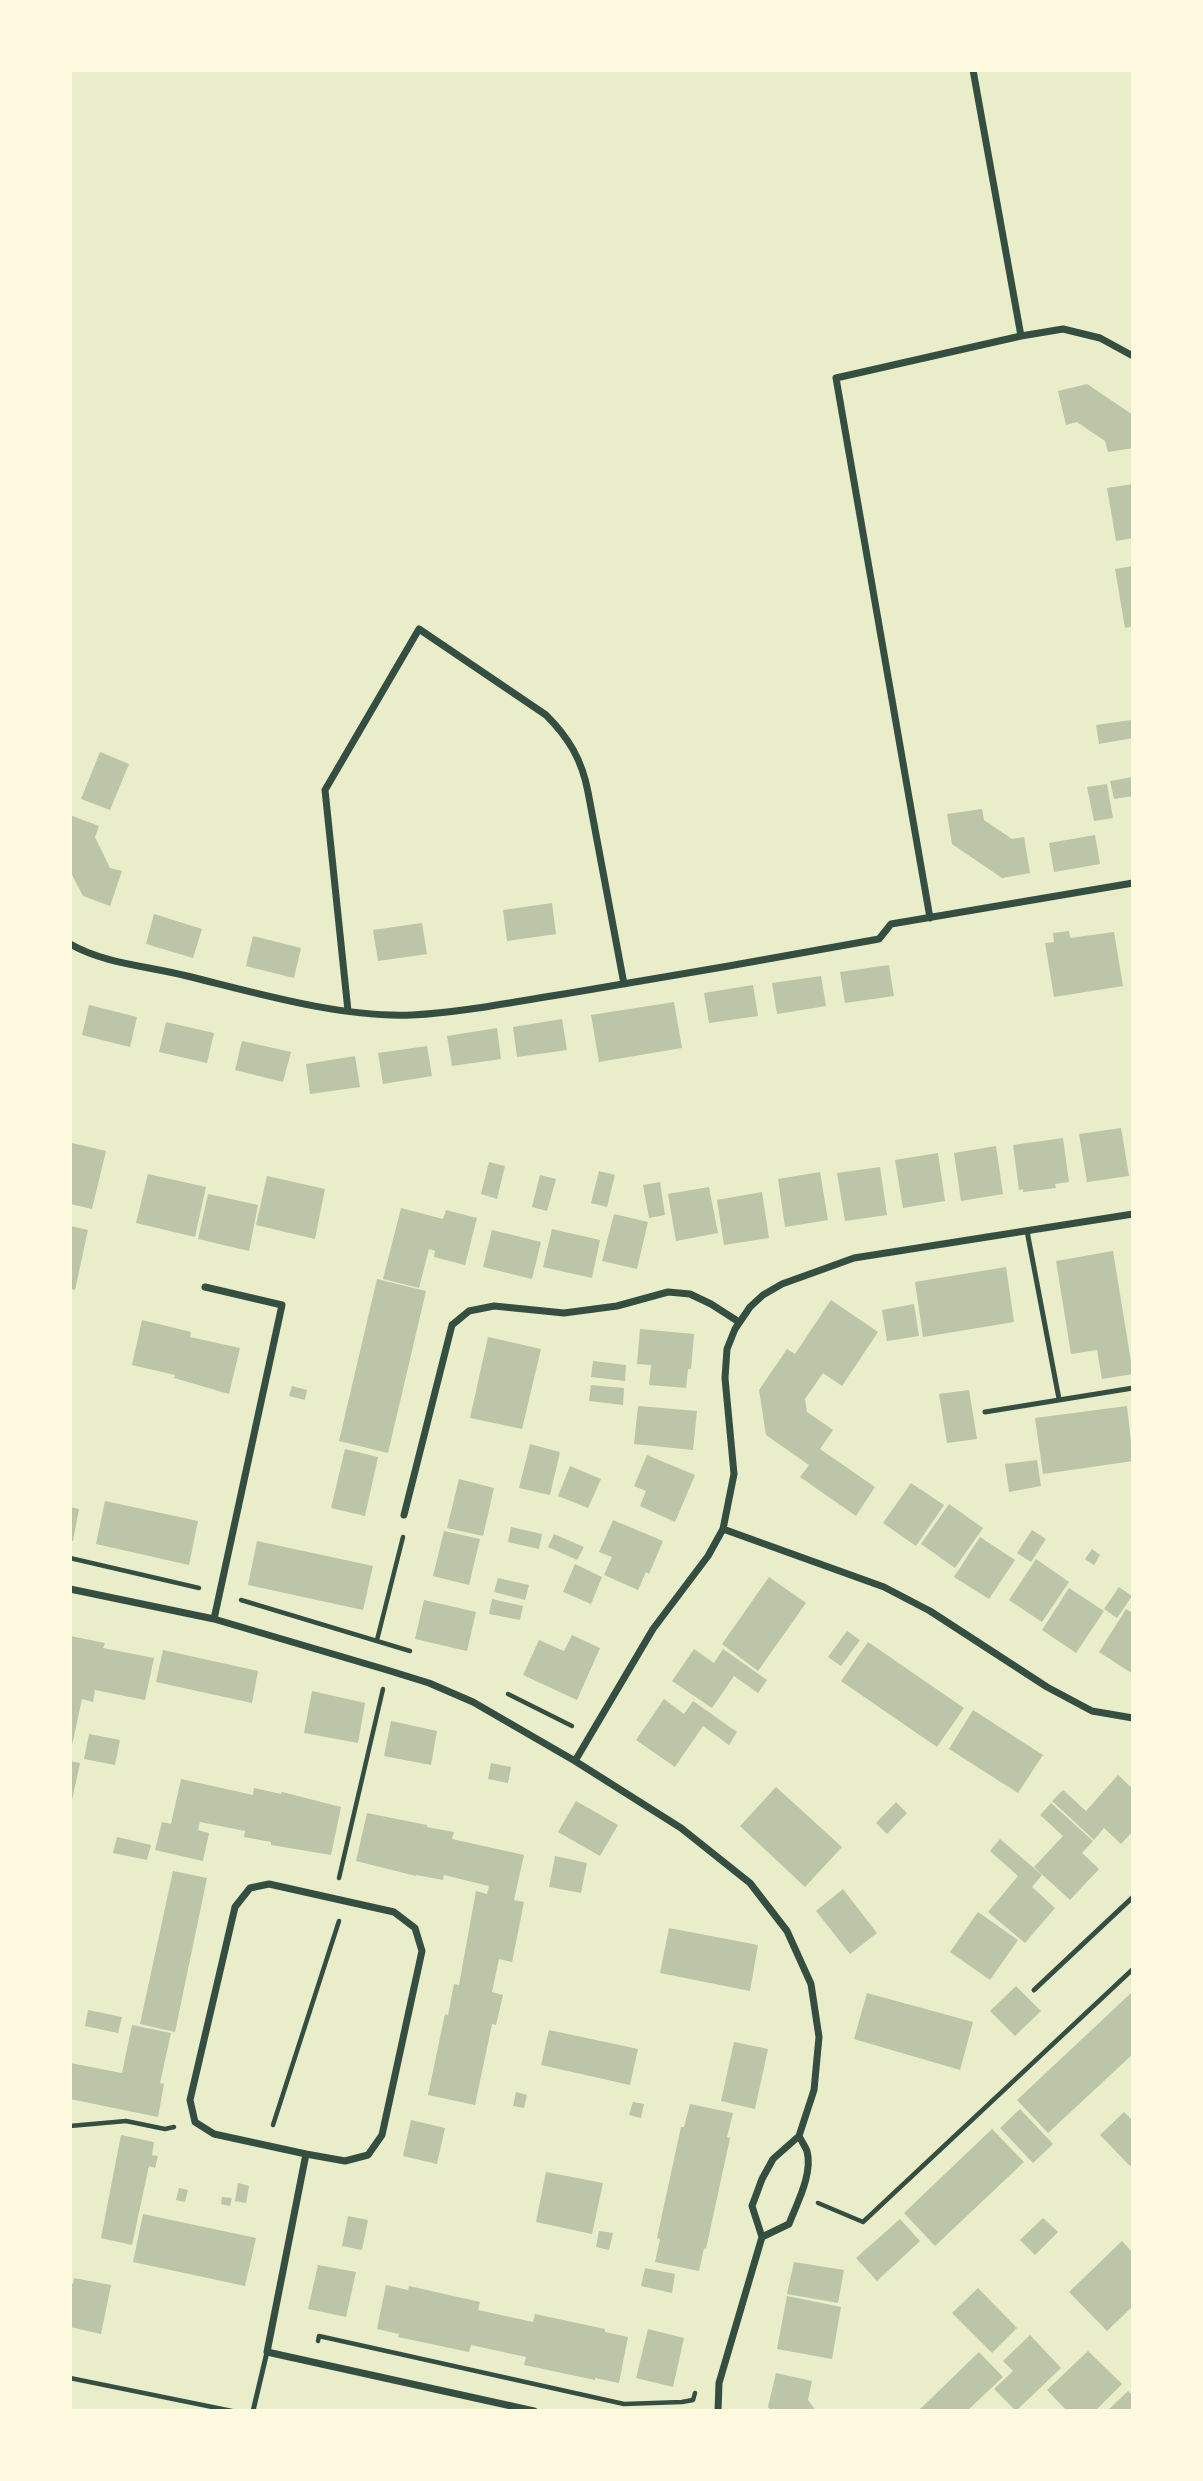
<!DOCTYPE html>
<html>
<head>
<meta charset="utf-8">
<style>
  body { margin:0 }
  #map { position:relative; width:1203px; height:2481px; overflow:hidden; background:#e9edc9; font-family:Mulish,sans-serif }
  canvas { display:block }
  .frame { position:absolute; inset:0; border:72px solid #fefae0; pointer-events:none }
</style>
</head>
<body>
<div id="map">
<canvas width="1203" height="2481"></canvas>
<div class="frame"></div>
</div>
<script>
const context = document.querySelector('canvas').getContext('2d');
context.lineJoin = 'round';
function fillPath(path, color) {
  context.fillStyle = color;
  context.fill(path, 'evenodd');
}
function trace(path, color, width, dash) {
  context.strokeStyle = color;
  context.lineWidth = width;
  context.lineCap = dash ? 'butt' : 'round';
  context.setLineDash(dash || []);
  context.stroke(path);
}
fillPath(new Path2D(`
  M1087,384L1133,415V448L1108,452L1105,441L1077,422L1066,425L1058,391Z
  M1133,484V538L1116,541L1107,488Z
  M1133,566V626L1125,628L1115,569Z
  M1131,720L1133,738L1099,744L1096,725Z
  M100,752L129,764L110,810L81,799Z
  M1133,777V796L1114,799L1110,781Z
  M1107,784L1113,818L1094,821L1087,787Z
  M982,809L984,820L1012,839L1024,837L1030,873L1002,878L952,844L947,814Z
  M70,815L99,826L95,837L110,868L122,871L110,906L83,896L70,871Z
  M1095,835L1100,864L1054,872L1049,843Z
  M552,903L556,934L507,941L503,910Z
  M154,914L202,929L193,958L146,944Z
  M422,923L427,954L378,961L373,930Z
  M1069,931L1070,938L1114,932L1123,986L1054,997L1045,943L1054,942L1053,933Z
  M253,936L301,948L294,978L246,966Z
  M889,965L894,996L845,1003L840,972Z
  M821,976L826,1006L777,1014L772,983Z
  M753,985L758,1016L709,1023L704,993Z
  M674,1002L682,1048L599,1062L591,1015Z
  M89,1005L137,1017L130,1047L82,1035Z
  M562,1019L567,1050L517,1057L513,1027Z
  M166,1022L214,1033L207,1063L159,1052Z
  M497,1028L501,1059L452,1066L447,1036Z
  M242,1041L291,1052L283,1082L235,1070Z
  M427,1046L432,1076L383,1084L378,1053Z
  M355,1056L360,1087L310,1094L306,1064Z
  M1121,1128L1129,1176L1087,1182L1079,1134Z
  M1063,1138L1069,1182L1055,1184L1056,1188L1023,1192V1189L1019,1190L1013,1145Z
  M72,1143L106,1151L92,1209L70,1204Z
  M996,1146L1003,1194L961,1201L954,1153Z
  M938,1153L945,1201L903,1208L895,1160Z
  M489,1162L505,1166L497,1199L481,1194Z
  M880,1167L887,1215L845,1221L837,1173Z
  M599,1171L615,1175L607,1207L591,1203Z
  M820,1172L828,1220L785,1227L778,1179Z
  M148,1174L206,1187L195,1237L136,1223Z
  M540,1175L556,1179L547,1211L532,1207Z
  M267,1176L325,1189L315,1239L256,1225Z
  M660,1182L665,1215L649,1218L643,1185Z
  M709,1187L718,1233L676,1241L668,1194Z
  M762,1192L769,1238L724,1245L717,1200Z
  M208,1194L258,1205L249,1251L198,1239Z
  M401,1208L443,1219L446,1210L477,1218L465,1265L434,1257L435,1251L429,1249L419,1288L383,1279Z
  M614,1214L648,1222L637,1269L602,1261Z
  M70,1226L88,1230L75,1290L70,1289Z
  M552,1229L600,1240L592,1278L543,1267Z
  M492,1230L541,1242L532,1279L483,1267Z
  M1113,1251L1133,1374L1102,1379L1097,1350L1071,1354L1056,1261Z
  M1006,1267L1014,1322L923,1337L915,1282Z
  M377,1279L426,1291L388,1453L339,1441Z
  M831,1300L878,1332L842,1386L823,1373L805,1399L807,1412L833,1430L820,1449L875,1487L856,1516L800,1477L809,1465L766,1435L759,1390L787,1349L795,1354Z
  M914,1304L919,1336L887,1341L882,1310Z
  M142,1320L191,1332L190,1337L240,1348L229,1394L174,1378L175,1375L132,1365Z
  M640,1329L694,1334L691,1369H688L686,1388L649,1385L651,1365L637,1364Z
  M488,1337L541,1349L522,1429L470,1418Z
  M593,1361L626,1365L625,1381L591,1377Z
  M591,1385L624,1388L623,1405L589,1401Z
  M292,1386L307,1390L305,1400L289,1396Z
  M969,1390L977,1439L947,1443L939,1394Z
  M638,1406L697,1411L693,1450L634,1444Z
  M1127,1406L1133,1461L1043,1474L1035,1418Z
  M530,1444L560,1452L550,1495L519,1488Z
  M345,1449L378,1457L365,1516L331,1508Z
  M647,1455L695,1475L675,1522L640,1506L646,1491L634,1486Z
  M1037,1460L1041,1486L1009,1492L1005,1464Z
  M570,1466L601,1479L588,1508L558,1496Z
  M459,1479L494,1488L483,1536L447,1528Z
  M911,1483L944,1505L916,1546L883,1523Z
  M105,1501L198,1521L189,1565L96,1544Z
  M949,1504L983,1528L955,1568L921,1544Z
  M70,1507L79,1509L73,1541L70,1540Z
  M613,1520L663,1541L649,1574L646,1572L638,1590L604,1575L612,1557L599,1552Z
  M511,1527L542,1534L539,1549L508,1542Z
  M1032,1530L1046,1539L1031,1562L1017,1553Z
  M444,1531L480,1539L469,1585L433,1576Z
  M554,1534L584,1547L577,1560L548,1547Z
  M980,1537L1015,1560L989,1599L954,1577Z
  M257,1541L373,1566L363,1610L248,1585Z
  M1092,1549L1100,1555L1094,1565L1085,1559Z
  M1036,1559L1069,1582L1042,1622L1009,1600Z
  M575,1564L602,1577L591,1604L563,1592Z
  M769,1577L806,1603L758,1671L722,1644Z
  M498,1578L529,1585L525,1600L494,1592Z
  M1119,1587L1132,1596L1117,1618L1104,1609Z
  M1069,1588L1104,1611L1076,1653L1042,1630Z
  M492,1599L523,1606L520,1620L489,1614Z
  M424,1600L476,1612L467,1651L415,1639Z
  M1126,1609L1133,1613V1674L1099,1652Z
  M847,1631L860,1640L841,1666L828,1657Z
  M572,1635L600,1648L577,1700L523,1675L539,1640L564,1651Z
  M70,1636L105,1643L103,1648L154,1658L145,1700L95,1690L93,1702L82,1699L71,1750Z
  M868,1642L964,1708L937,1747L841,1681Z
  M694,1649L714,1663L723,1649L767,1680L758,1693L734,1676L712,1708L672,1681Z
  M163,1650L258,1671L252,1703L156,1682Z
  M312,1691L365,1703L358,1743L304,1733Z
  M664,1699L684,1714L693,1701L737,1732L729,1745L703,1726L675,1767L636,1740Z
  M973,1710L1043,1755L1018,1793L949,1749Z
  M391,1721L437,1731L431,1765L384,1756Z
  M89,1734L120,1740L115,1765L84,1759Z
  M70,1761L80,1763L71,1805H70Z
  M491,1763L511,1767L508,1783L488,1779Z
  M1118,1775L1133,1789V1831L1121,1844L1104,1828L1094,1840L1052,1801L1063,1790L1086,1811Z
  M181,1779L253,1795L254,1788L281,1794L282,1792L341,1807L331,1855L271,1845V1842L244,1837L245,1831L200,1822L198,1830L209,1833L203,1861L155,1850L162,1822L171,1824Z
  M776,1787L842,1847L805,1887L740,1826Z
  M576,1801L618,1825L600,1856L558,1832Z
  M896,1802L907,1813L887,1834L876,1823Z
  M1051,1803L1093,1841L1082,1853L1099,1869L1070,1900L1034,1867L1063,1836L1040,1815Z
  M367,1813L427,1825V1827L454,1832L452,1839L524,1855L514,1900L524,1902L512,1962L499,1959L492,1992L503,1995L496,2025L492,2024L475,2105L428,2095L445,2014L448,2015L454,1984L459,1985L476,1891L487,1894L489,1886L444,1875L443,1880L416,1875V1876L356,1861Z
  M117,1837L151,1845L147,1860L113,1853Z
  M1000,1839L1042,1875L1032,1887L1055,1908L1025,1943L988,1912L1018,1876L990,1851Z
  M555,1856L587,1863L581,1893L549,1887Z
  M173,1871L207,1878L175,2032L140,2024Z
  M843,1889L877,1933L850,1954L816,1911Z
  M978,1912L1018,1940L990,1980L950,1952Z
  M669,1928L758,1945L750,1991L660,1973Z
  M1016,1986L1041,2011L1015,2036L990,2011Z
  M867,1993L973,2022L960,2070L854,2039Z
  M1131,1993L1133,2054L1048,2133L1017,2100Z
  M88,2010L122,2017L118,2033L85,2026Z
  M132,2025L171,2033L160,2083L164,2084L158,2117L70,2099V2063L122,2073Z
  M549,2030L638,2049L630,2085L541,2065Z
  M734,2042L768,2049L755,2109L721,2101Z
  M516,2092L527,2095L524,2108L513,2106Z
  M633,2102L644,2104L641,2118L629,2115Z
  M690,2104L733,2113L727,2137L730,2138L706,2249L704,2248L699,2271L655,2262L660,2239L657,2238L681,2127H684Z
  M1020,2109L1053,2144L1033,2163L1000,2128Z
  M1124,2112L1133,2121V2163L1130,2166L1100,2135Z
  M411,2120L445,2128L437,2164L403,2156Z
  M992,2129L1024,2162L935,2246L904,2213Z
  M121,2135L154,2142L152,2155L158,2156L155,2168L149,2166L132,2245L101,2238Z
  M546,2172L603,2183L592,2234L536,2222Z
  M238,2183L249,2186L246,2203L235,2201Z
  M179,2188L188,2190L185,2202L176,2200Z
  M222,2197L232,2198L230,2206L221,2204Z
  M143,2214L256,2238L245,2286L133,2262Z
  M348,2216L368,2220L362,2250L342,2246Z
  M1043,2218L1058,2232L1035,2255L1020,2240Z
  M900,2219L920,2241L877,2281L856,2258Z
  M599,2231L613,2233L609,2250L596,2247Z
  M1122,2241L1133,2253V2306L1107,2331L1069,2292Z
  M794,2262L844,2270L838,2303L787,2294Z
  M318,2265L356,2272L346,2317L308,2309Z
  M645,2268L675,2274L672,2293L641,2286Z
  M74,2278L111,2285L101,2334L70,2327V2283L73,2284Z
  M386,2285L408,2290L409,2286L480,2302L478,2310L533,2322L535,2314L605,2329V2332L628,2337L619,2383L595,2378V2380L524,2365L526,2357L471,2345L469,2352L398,2337L399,2334L377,2329Z
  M978,2288L1017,2328L992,2353L952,2313Z
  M787,2296L841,2307L832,2359L777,2349Z
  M648,2329L684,2338L673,2387L636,2378Z
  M1030,2335L1061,2368L1016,2411L994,2389L1013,2371L1003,2361Z
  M1088,2351L1122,2384L1095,2411H1067L1047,2390Z
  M979,2352L1003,2377L967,2411H918Z
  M776,2373L812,2381L808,2400L816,2411H771L768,2407Z
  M1128,2391L1133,2396V2411H1107Z`), '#bcc5a7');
trace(new Path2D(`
  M70,1558L199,1588
  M241,1600L410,1651
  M377,1640L403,1537
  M508,1694L572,1726
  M339,1878L383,1689
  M273,2125L339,1921
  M70,2126L126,2121L165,2129L174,2127
  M818,2203L863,2222L1133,1969
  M318,2341L319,2336L624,2404L682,2402L693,2400L695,2393
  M70,2378L232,2411`), '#344e41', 4.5);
trace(new Path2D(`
  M1027,1231L1059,1399
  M985,1412L1133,1388
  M1034,1990L1133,1897
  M253,2411L267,2352`), '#344e41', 5);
trace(new Path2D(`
  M973,70L1021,336
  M930,918L836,378L1021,336L1063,329L1100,338L1133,356
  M70,944C105,964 148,966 187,976C256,993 341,1018 412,1015C465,1012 518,1001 570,993C673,976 776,958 879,939L891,924L1133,883
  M348,1011L325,790L419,629L546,715C569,738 582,760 588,792L624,984
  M205,1287L282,1305L214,1619
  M404,1515L452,1325L469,1311L494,1306L564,1313L617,1306L668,1292L690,1294L711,1304L739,1322
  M723,1529L884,1587L930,1611L1047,1687L1092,1711L1133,1718
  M70,1589L214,1619L387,1670L429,1683L473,1702L575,1761L681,1828L750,1883L787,1931L811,1984L819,2037L814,2090L799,2136L773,2159L762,2179L752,2206L762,2237L719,2383L718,2411
  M575,1761L653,1629L708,1556L723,1529L734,1474L725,1378L727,1349L735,1329L750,1307L763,1295L782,1284L854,1258L1133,1214
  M306,2154L345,2161L368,2155L382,2135L422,1951L415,1928L394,1912L269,1884L250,1888L235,1907L190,2100L195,2122L214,2134L306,2154L267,2352L534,2411
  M762,2237L789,2224C797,2203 813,2174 807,2151C805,2146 801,2140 799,2136`), '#344e41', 7);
</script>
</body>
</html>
